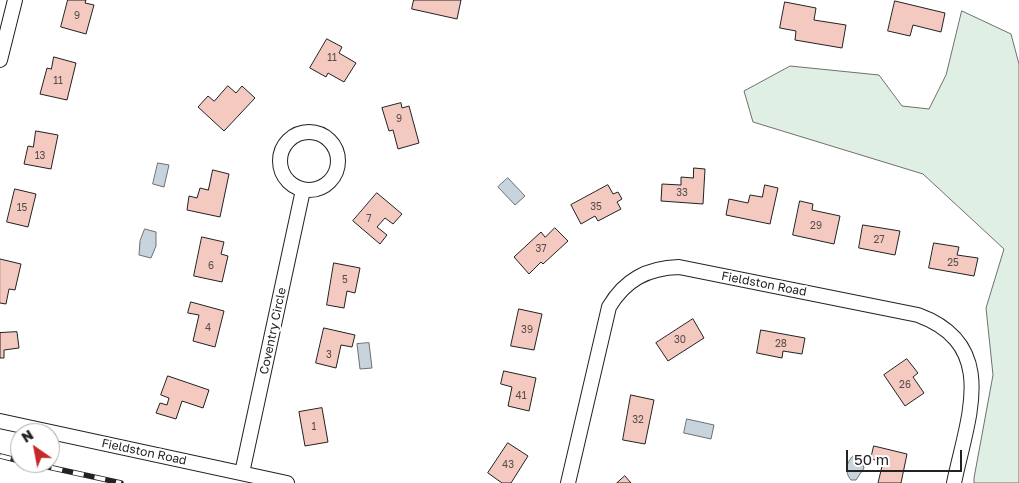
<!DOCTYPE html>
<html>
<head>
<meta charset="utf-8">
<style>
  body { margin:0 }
  #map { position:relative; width:1019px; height:483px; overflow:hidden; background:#fff; font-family:"Golos Text",sans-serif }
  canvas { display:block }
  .north { position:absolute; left:10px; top:423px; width:50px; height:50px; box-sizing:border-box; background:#fff; border:1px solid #a7a7a7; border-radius:50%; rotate:327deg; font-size:14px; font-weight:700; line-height:20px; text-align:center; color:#222 }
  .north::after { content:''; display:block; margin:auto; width:18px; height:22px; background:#c62828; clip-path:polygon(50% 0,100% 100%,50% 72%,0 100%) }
  .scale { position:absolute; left:846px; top:450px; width:116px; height:22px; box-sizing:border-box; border:2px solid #222; border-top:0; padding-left:6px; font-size:15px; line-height:18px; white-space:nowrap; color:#222; -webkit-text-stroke:4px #fff; paint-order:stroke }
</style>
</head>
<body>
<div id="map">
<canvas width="1019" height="483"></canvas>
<div class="north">N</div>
<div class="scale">50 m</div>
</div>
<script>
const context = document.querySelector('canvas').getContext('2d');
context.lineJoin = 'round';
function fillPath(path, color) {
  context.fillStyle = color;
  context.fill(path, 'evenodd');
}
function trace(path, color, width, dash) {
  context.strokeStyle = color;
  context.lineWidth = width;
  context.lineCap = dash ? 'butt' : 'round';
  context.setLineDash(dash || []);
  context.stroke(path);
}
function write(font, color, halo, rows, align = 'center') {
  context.font = font + ' "Golos Text",sans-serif';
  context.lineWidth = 4;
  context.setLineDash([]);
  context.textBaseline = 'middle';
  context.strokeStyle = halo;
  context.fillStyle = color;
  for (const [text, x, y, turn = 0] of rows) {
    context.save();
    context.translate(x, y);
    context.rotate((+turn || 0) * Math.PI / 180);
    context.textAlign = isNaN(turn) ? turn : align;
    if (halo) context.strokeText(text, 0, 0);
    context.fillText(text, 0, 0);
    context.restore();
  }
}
const green = new Path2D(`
  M962,11L1011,34L1019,64V483H974V478L993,375L986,308L1004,249L923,174L753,122L744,91L790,66L879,75L902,106L929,109L946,75Z`);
fillPath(green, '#e0efe3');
trace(green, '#6f6f6f', 1);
const water = new Path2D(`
  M158,163L169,165L164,187L153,184Z
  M508,178L525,196L515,205L498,187Z
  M145,229L156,232V246L151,258L139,255L140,241Z
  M369,343L372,368L360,369L357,344Z
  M687,419L714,425L711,439L684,433Z
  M855,454L860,455L864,468L856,480H851C844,472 846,461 855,454Z`);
fillPath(water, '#c7d3dd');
trace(water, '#6f6f6f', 1);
const building = new Path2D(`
  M68,0H86L85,3L94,5L86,34L61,27Z
  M414,0H461L457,19L412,9Z
  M895,1L945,13L941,32L913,25L910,36L888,31Z
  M785,2L816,8L814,20L846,25L842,48L795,40L796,31L780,28Z
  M327,39L342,47L339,53L356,63L344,82L328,73L326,77L310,68Z
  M54,57L76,63L67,100L40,94L47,68L51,69Z
  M228,86L236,93L242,86L255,98L224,131L198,107L208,96L214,101Z
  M401,103L402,108L409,106L419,143L398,149L393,130L389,131L382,108Z
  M36,131L58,135L51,169L24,164L28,146L33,147Z
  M694,168L705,169L703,204L661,201L662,184L681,185V177L693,178Z
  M213,170L229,174L220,217L187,210L189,196L197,198L200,188L208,190Z
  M608,185L613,194L618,192L622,199L617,202L621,209L598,221L595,216L581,224L571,205Z
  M765,185L778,188L770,224L726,215L729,199L748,203L750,195L762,197Z
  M15,189L36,194L28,227L7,222Z
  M377,193L402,214L393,224L385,218L377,227L387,235L380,244L353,221Z
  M800,201L813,204L812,210L840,216L834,244L793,235Z
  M863,225L900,231L895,255L859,248Z
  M555,228L568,241L543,264L541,262L529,274L514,257L541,232L545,237Z
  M202,237L224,242L221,254L228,256L222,282L194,276Z
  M934,243L959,247L957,255L978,258L974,276L929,268Z
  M0,259L21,264L15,290L9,289L6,304L0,303Z
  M334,263L360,268L355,293L347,291L344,308L327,305Z
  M191,302L224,311L215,347L193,341L199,315L188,313Z
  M519,309L542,314L534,350L511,346Z
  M693,319L704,338L668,361L656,343Z
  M324,328L355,335L352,347L341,345L336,368L316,363Z
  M761,330L805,338L802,354L783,351L782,358L757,353Z
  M17,332L19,348L4,350V358H0V333Z
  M907,359L918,373L913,377L924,393L905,406L884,375Z
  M504,371L536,378L529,411L508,406L512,387L501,384Z
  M168,376L209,390L203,408L182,401L176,419L156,413L160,403L167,405L169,398L161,395Z
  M631,395L654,400L645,444L623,440Z
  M322,408L328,442L305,446L299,412Z
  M508,443L528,456L511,483H502L488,473Z
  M874,446L907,454L901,483H878L883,462L871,459Z
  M625,476L631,483H617Z`);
fillPath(building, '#f3c9c0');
trace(building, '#222', 1);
const street = new Path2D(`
  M0,60L15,0
  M280 161a29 29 0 1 1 58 0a29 29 0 1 1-58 0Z
  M0,421L287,483
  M242,473L303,190
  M568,483L609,307C625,280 647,268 679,267L918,315C1000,345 967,419 954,483`);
trace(street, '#222', 16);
trace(street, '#fff', 14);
const rail = new Path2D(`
  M0,456L20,461
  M30,463L121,483`);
trace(rail, '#222', 5.5);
trace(rail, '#fff', 4, [11]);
write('10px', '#564c4a', null, [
  ["9",77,16],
  ["11",332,58],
  ["11",58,81],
  ["9",399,119],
  ["13",40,156],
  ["33",682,193],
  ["35",596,207],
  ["15",22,208],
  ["7",369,219],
  ["29",816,226],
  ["27",879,240],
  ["37",541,249],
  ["25",953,263],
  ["6",211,266],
  ["5",345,280],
  ["4",208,328],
  ["39",527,330],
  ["30",680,340],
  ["28",781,344],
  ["3",329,355],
  ["26",905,385],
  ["41",521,396],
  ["32",638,420],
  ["1",314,427],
  ["43",508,465]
]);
write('12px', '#222', '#fff', [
  ["Fieldston Road",764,284,11],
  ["Coventry Circle",273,331,-78],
  ["Fieldston Road",144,452,12]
]);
</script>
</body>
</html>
